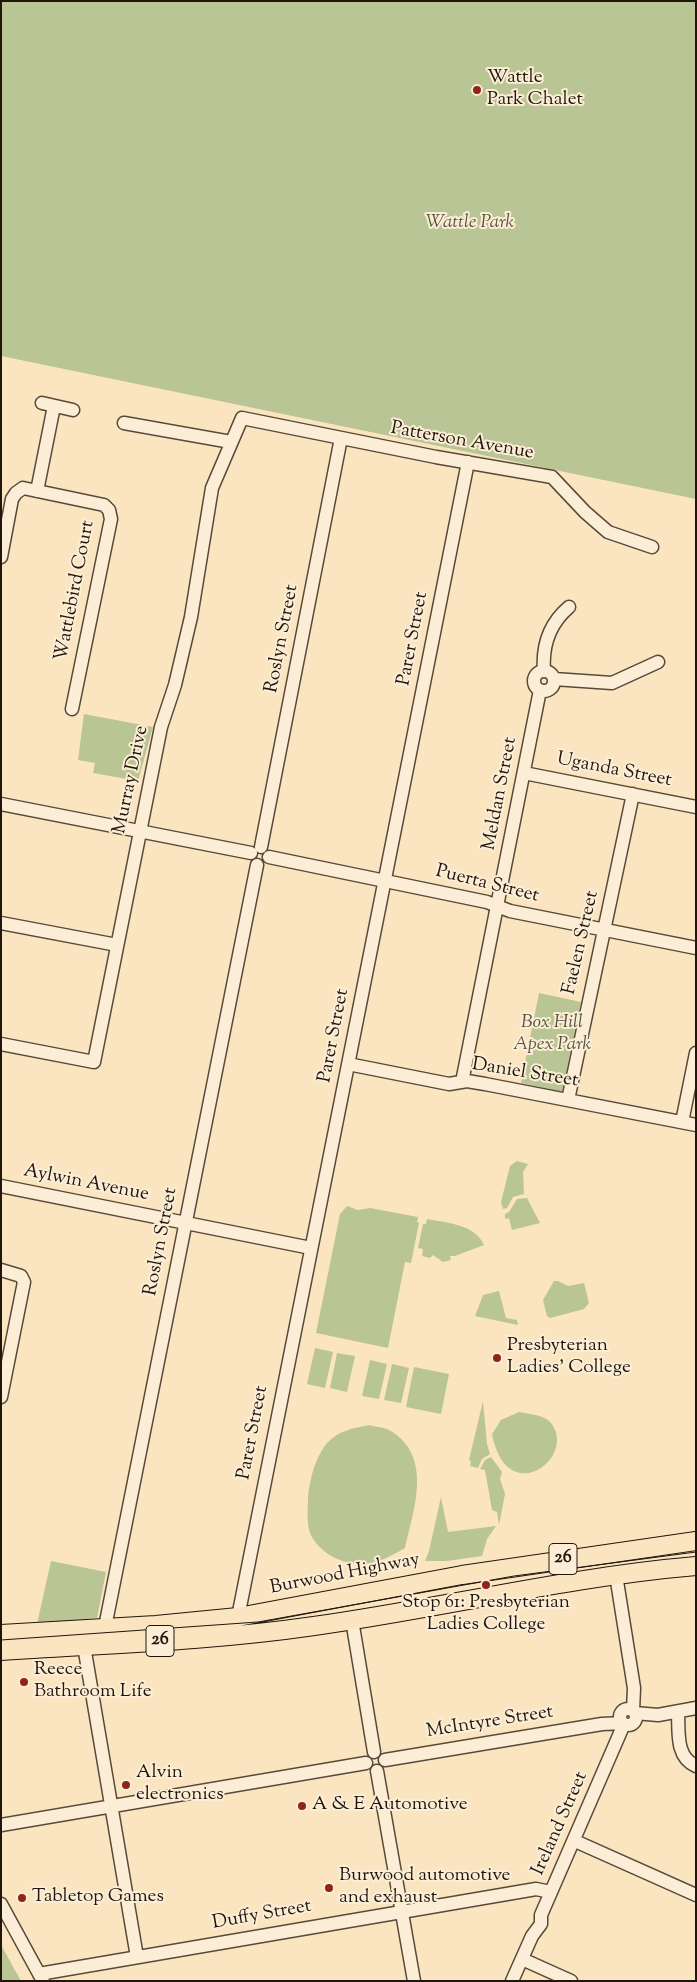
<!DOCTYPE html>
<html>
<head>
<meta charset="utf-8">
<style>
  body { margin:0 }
  #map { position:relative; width:697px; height:1982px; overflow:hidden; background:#fae5c0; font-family:"Sorts Mill Goudy",serif }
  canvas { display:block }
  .frame { position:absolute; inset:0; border:2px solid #21160c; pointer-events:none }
</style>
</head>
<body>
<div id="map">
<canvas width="697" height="1982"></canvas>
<div class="frame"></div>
</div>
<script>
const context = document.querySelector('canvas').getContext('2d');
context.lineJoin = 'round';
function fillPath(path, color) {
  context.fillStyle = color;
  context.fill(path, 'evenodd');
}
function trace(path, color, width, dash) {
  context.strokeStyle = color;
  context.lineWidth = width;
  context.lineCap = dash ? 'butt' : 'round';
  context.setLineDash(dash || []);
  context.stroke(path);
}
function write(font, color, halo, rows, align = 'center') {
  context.font = font + ' "Sorts Mill Goudy",serif';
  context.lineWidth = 4;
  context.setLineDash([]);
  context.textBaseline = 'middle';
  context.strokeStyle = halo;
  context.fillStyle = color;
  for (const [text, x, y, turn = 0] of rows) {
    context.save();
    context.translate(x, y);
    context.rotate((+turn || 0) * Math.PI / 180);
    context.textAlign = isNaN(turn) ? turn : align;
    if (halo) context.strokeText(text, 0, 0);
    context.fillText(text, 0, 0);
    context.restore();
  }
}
fillPath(new Path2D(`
  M1,1H696V499L1,356Z
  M84,714L153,727L138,781L93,773L95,763L78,760Z
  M539,993L581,1002L562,1092L521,1083Z
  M517,1161L528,1164L523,1172L524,1194L513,1197L507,1208L503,1209L501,1202L510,1166Z
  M527,1198L540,1223L512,1230L509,1218L505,1219V1214L509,1212L517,1199Z
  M347,1206L358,1210L370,1208L418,1217L417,1222L419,1223L411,1263L405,1262L388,1348L316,1333L340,1214Z
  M427,1219C447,1223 475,1224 484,1245L455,1256H450L451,1260L443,1262L433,1255L430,1258L422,1256L423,1249L418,1248L423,1224H426Z
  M554,1281H558L568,1286L584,1283L589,1303L584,1309L550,1318L547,1316L543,1300Z
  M499,1291L506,1318L517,1320L518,1325L475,1316L483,1295Z
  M315,1348L333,1352L325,1388L307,1384Z
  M337,1353L355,1356L347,1392L330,1388Z
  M370,1360L387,1364L379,1399L362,1396Z
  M392,1364L409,1368L401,1403L384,1400Z
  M414,1367L449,1374L441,1414L406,1407Z
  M483,1401L487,1444L490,1454L482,1459L478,1468L470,1466L471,1461L469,1460Z
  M519,1412C529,1414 545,1415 551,1423C578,1457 507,1511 492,1434L501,1420Z
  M369,1425C375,1427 385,1427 391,1431C433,1457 414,1509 405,1548C393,1555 380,1562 366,1564C345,1566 320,1554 311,1535C306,1525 308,1508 308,1497C310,1478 315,1458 327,1443C338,1431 353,1428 369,1425Z
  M491,1457L502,1472L500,1479L505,1494L499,1525L497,1512L492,1510L485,1470L480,1469L485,1460Z
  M441,1497L448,1532L496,1526L487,1539L482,1556L447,1561H425L429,1551Z
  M51,1561L106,1572L97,1618L37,1624Z
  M1,1945L21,1981H1Z`), '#bac595');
const minor = new Path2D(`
  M42,403L73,410
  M124,423L231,442
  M37,491L54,406
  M1,557L12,499L16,493L23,488L104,505L109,510L111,519L72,709
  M544,671C542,645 549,624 569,607
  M534 681a10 10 0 1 1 20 0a10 10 0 1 1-20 0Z
  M554,679L612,683L658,662
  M524,773L696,807
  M1,804L251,853
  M261,847L341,438
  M269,857L487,902L510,911L696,948
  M1,923L117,945
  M1,1044L94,1062L161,727L175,685L191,617L212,488L242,418L436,457L552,477L585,512L608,532L652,547
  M348,1064L449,1084L467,1081L485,1084L696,1125
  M462,1082L540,690
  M568,1100L633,794
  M682,1122L696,1053
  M1,1186L311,1248
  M1,1270L21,1276L24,1282L1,1397
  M616,1575L634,1688L633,1711
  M238,1617L468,462
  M352,1620L374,1752
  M105,1627L257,865
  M84,1646L137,1957
  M620 1717a8 8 0 1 1 16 0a8 8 0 1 1-16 0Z
  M678,1712C679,1731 675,1757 696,1766
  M635,1713L658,1715L696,1708
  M385,1760L602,1724L623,1723
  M377,1771L414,1981
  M1,1825L366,1763
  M575,1841L696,1895
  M1,1904L43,1981
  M522,1959L571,1981
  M39,1974L536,1889L551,1892
  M512,1981L532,1936L541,1924V1915L624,1724`);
const highway = new Path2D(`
  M1,1634L156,1625L238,1617L462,1575L696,1541
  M1,1651C106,1644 211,1641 314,1626C442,1608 567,1577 696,1566`);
trace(minor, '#574a39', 15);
trace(highway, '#21160c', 20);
trace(minor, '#fceed6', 12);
trace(highway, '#fae5c0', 18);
trace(new Path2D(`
  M1,1640L258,1622L514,1576L696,1552`), '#21160c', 1);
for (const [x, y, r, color] of [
  [477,90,5,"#8f2418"],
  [497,1358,5,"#8f2418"],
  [486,1585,5,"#8f2418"],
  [24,1682,5,"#8f2418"],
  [126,1785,5,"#8f2418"],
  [302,1806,5,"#8f2418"],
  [329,1888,5,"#8f2418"],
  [22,1898,5,"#8f2418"]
]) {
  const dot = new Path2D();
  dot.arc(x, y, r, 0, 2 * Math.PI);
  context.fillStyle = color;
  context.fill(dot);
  trace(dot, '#fceed6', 2);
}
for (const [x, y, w] of [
  [563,1559,28],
  [160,1641,28]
]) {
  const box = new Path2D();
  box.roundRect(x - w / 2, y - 15.5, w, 31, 4);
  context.fillStyle = '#fceed6';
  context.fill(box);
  trace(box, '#21160c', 1);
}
write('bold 18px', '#21160c', null, [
  ["26",563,1559],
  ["26",160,1641]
]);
write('19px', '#21160c', '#fceed6', [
  ["Wattle",487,79],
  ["Park Chalet",487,101],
  ["Presbyterian",507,1347],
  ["Ladies' College",507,1369],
  ["Stop 61: Presbyterian",486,1604,"center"],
  ["Ladies College",486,1626,"center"],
  ["Reece",34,1671],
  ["Bathroom Life",34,1693],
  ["Alvin",136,1774],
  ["electronics",136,1796],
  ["A & E Automotive",312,1806],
  ["Burwood automotive",339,1877],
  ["and exhaust",339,1899],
  ["Tabletop Games",32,1898]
], 'left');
write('italic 19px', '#57533c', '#fceed6', [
  ["Wattle Park",470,224],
  ["Box Hill",552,1024],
  ["Apex Park",552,1046]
]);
write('19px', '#21160c', '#fceed6', [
  ["Patterson Avenue",462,442,10],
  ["Wattlebird Court",76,591,-79],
  ["Roslyn Street",283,639,-79],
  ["Parer Street",414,639,-79],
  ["Uganda Street",614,771,11],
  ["Murray Drive",132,780,-78],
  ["Meldan Street",501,794,-79],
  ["Puerta Street",487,885,14],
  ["Faelen Street",582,943,-77],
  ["Parer Street",335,1036,-79],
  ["Daniel Street",525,1074,9],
  ["Aylwin Avenue",86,1184,11],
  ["Roslyn Street",162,1242,-79],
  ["Parer Street",254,1433,-79],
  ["Burwood Highway",345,1575,-11],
  ["McIntyre Street",490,1723,-9],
  ["Ireland Street",561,1824,-66],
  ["Duffy Street",262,1916,-10]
]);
</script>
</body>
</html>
